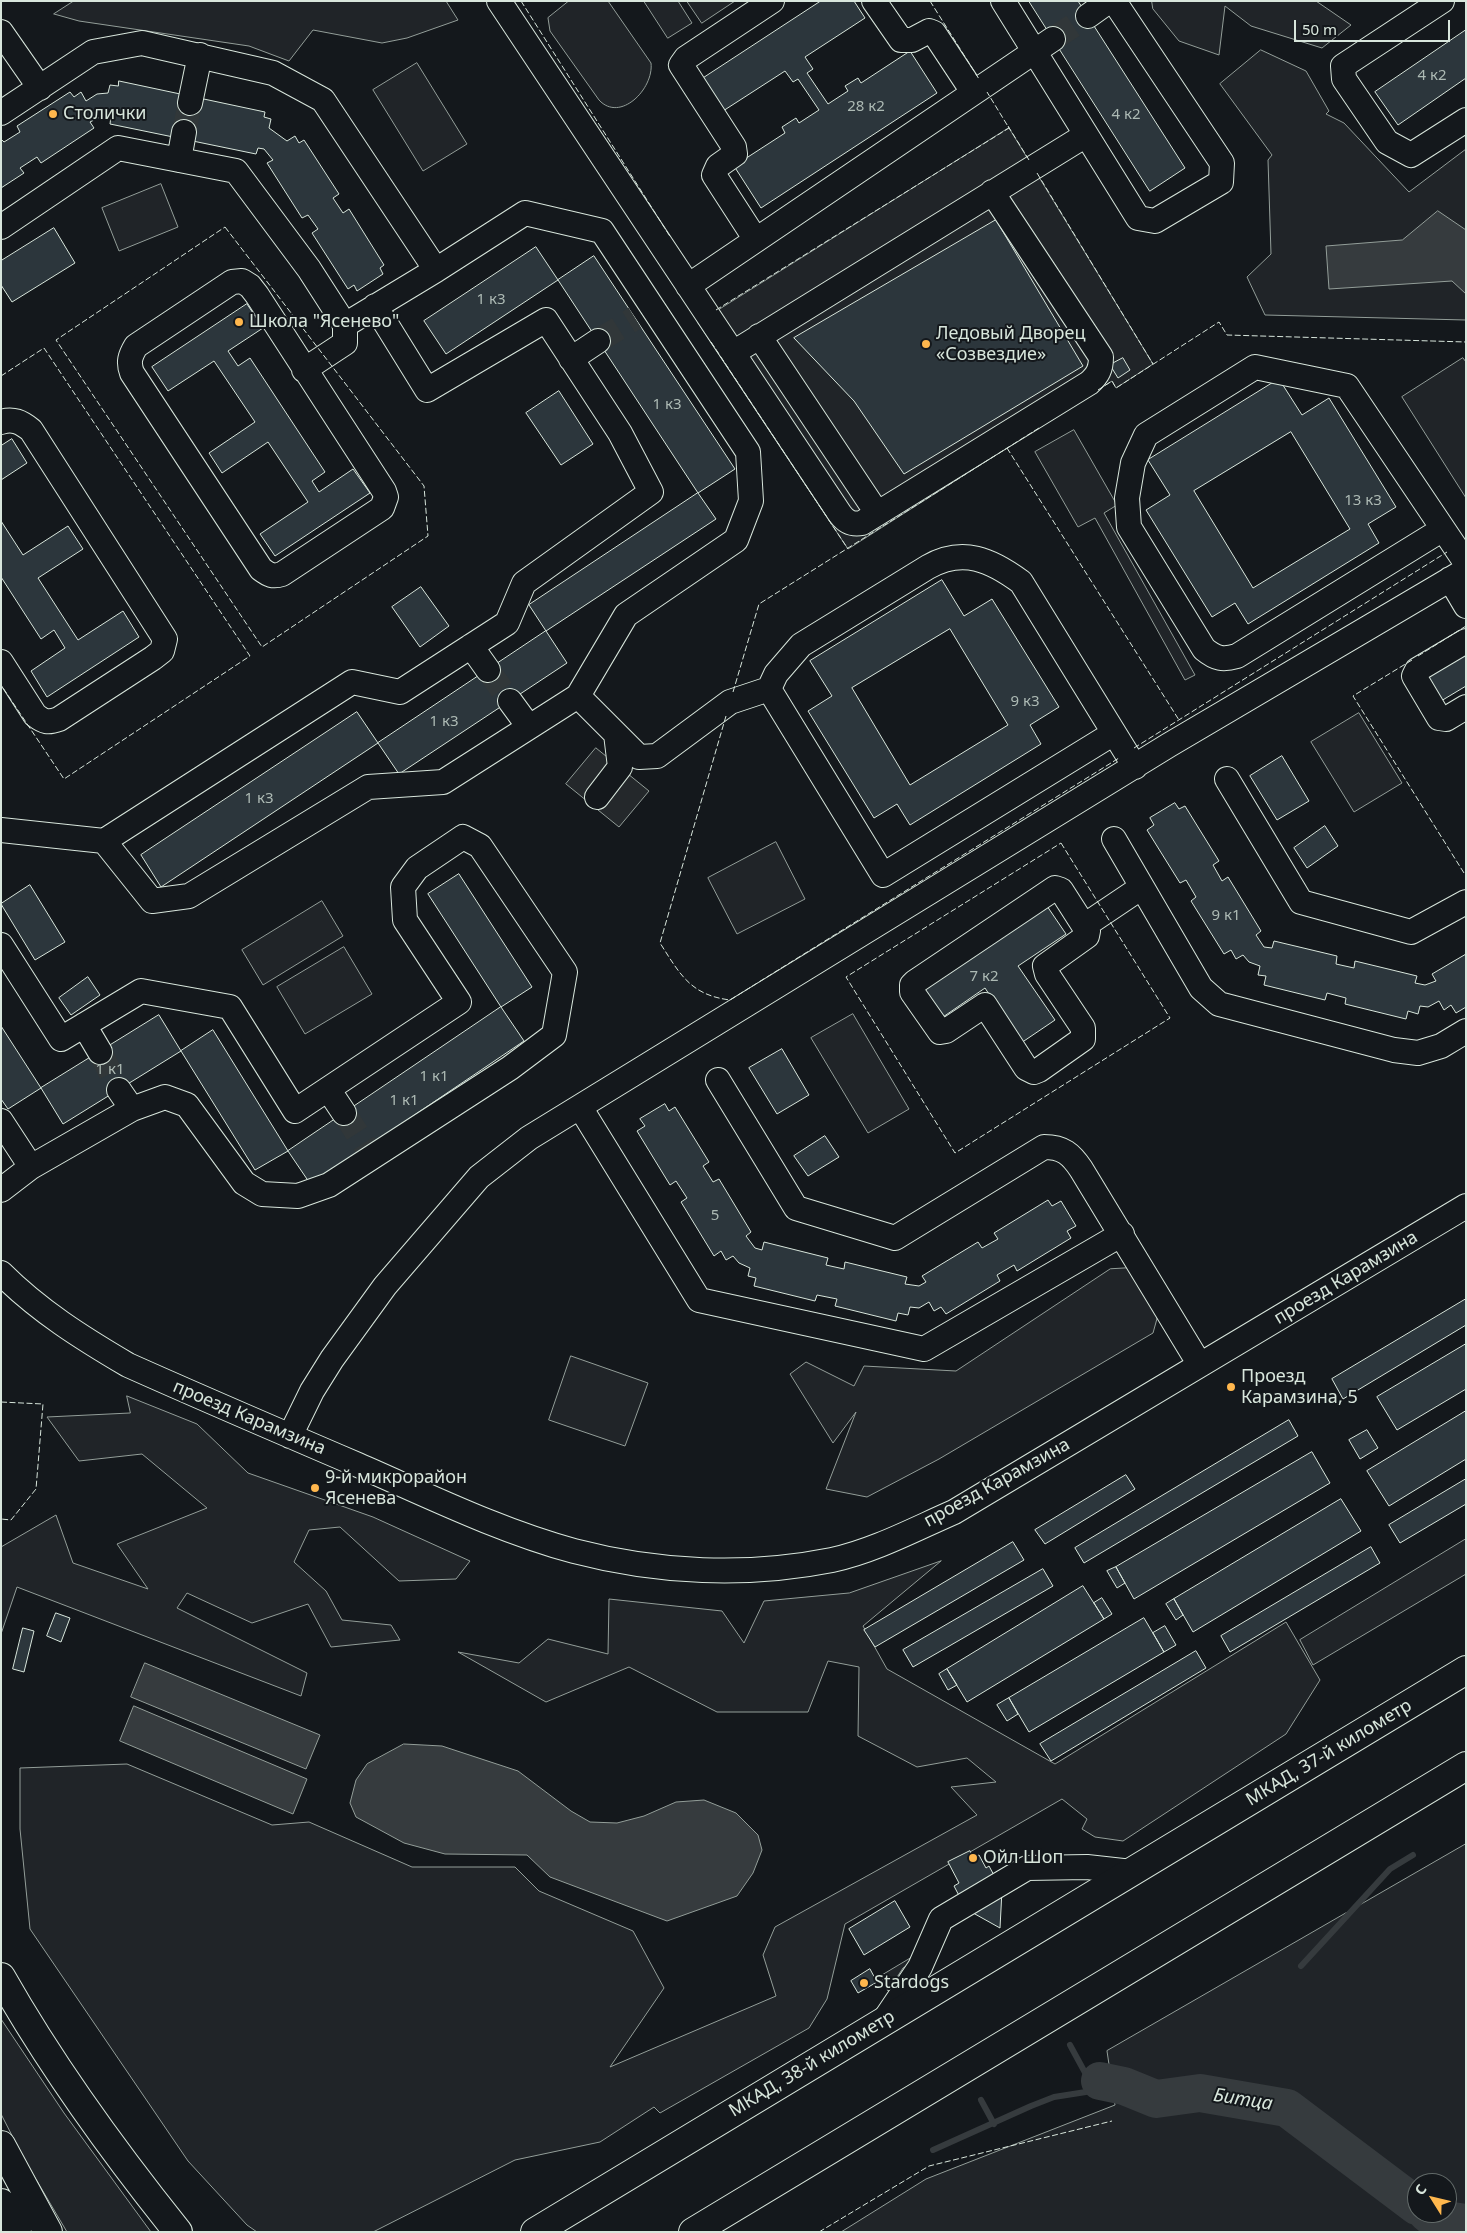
<!DOCTYPE html>
<html>
<head>
<meta charset="utf-8">
<style>
  body { margin:0 }
  #map { position:relative; width:1467px; height:2233px; overflow:hidden; background:#14181c; font-family:"Noto Sans",sans-serif }
  canvas { display:block }
  .frame { position:absolute; inset:0; border:2px solid #d8e6dc; pointer-events:none }
  .north { position:absolute; left:1407px; top:2173px; width:50px; height:50px; box-sizing:border-box; background:#14181c; border:1px solid #626a69; border-radius:50%; rotate:306deg; font-size:14px; font-weight:700; line-height:20px; text-align:center; color:#d8e6dc }
  .north::after { content:''; display:block; margin:auto; width:18px; height:22px; background:#ffb74d; clip-path:polygon(50% 0,100% 100%,50% 72%,0 100%) }
  .scale { position:absolute; left:1294px; top:20px; width:156px; height:22px; box-sizing:border-box; border:2px solid #d8e6dc; border-top:0; padding-left:6px; font-size:15px; line-height:18px; white-space:nowrap; color:#d8e6dc; -webkit-text-stroke:4px #14181c; paint-order:stroke }
</style>
</head>
<body>
<div id="map">
<canvas width="1467" height="2233"></canvas>
<div class="frame"></div>
<div class="north">С</div>
<div class="scale">50 m</div>
</div>
<script>
const context = document.querySelector('canvas').getContext('2d');
context.lineJoin = 'round';
function fillPath(path, color) {
  context.fillStyle = color;
  context.fill(path, 'evenodd');
}
function trace(path, color, width, dash) {
  context.strokeStyle = color;
  context.lineWidth = width;
  context.lineCap = dash ? 'butt' : 'round';
  context.setLineDash(dash || []);
  context.stroke(path);
}
function write(font, color, halo, rows, align = 'center') {
  context.font = font + ' "Noto Sans",sans-serif';
  context.lineWidth = 4;
  context.setLineDash([]);
  context.textBaseline = 'middle';
  context.strokeStyle = halo;
  context.fillStyle = color;
  for (const [text, x, y, turn = 0] of rows) {
    context.save();
    context.translate(x, y);
    context.rotate((+turn || 0) * Math.PI / 180);
    context.textAlign = isNaN(turn) ? turn : align;
    if (halo) context.strokeText(text, 0, 0);
    context.fillText(text, 0, 0);
    context.restore();
  }
}
const green = new Path2D(`
  M74,1H446L458,20L407,38L382,43L313,30L289,61L249,46L79,21L54,14Z
  M569,1H608L651,63C654,89 620,123 599,100L550,31L548,18Z
  M644,1H678L692,23L668,38Z
  M687,1H735L702,23Z
  M1152,1H1316L1351,25L1322,48L1251,26L1225,6L1219,55L1179,41L1153,9Z
  M1261,50L1306,71L1329,111L1326,114L1344,123L1409,192L1466,149V320L1265,315L1247,277L1271,254L1268,160L1272,155L1220,84Z
  M417,63L467,144L423,171L373,90Z
  M1009,128L1153,364L1116,388L1112,381L848,549L698,323Z
  M161,184L178,227L119,251L102,208Z
  M1463,358L1466,362V498L1402,397Z
  M1074,430L1117,505L1104,513L1195,675L1185,680L1095,518L1078,527L1035,452Z
  M1359,713L1402,783L1354,812L1311,742Z
  M776,842L805,899L737,934L708,878Z
  M322,901L343,936L263,985L242,950Z
  M344,947L372,994L305,1034L277,987Z
  M853,1014L909,1109L868,1133L811,1038Z
  M1130,1268L1158,1315L1153,1333L939,1459L867,1497L826,1489L856,1412L833,1443L790,1374L806,1362L854,1386L864,1366L956,1371L1110,1269Z
  M571,1356L648,1383L625,1446L549,1420Z
  M127,1396L197,1424L248,1473L373,1517L470,1561L456,1579L399,1581L340,1527L309,1530L294,1562L326,1591L342,1620L391,1625L400,1640L331,1647L308,1604L252,1623L187,1593L177,1608L307,1673L301,1696L17,1587L1,1634V1547L56,1515L73,1563L148,1589L117,1544L207,1508L142,1454L79,1461L47,1417L130,1413Z
  M1466,1539V1574L1313,1665L1300,1640Z
  M941,1561L863,1626L887,1669L1055,1764L1286,1622L1320,1680L1286,1734L1123,1841L1095,1837L1082,1829L1087,1819L1062,1799L845,1924L827,1999L809,2028L660,2113L654,2107L600,2142L515,2160L373,2232H257L247,2225L188,2161L30,1929L20,1829V1768L127,1764L272,1825L309,1822L412,1867H515L539,1891L633,1931L664,1988L610,2067L776,1996L763,1955L775,1927L977,1815L951,1787L996,1782L967,1758L917,1767L858,1736L859,1667L828,1661L808,1712H717L629,1667L546,1702L458,1652L519,1663L548,1639L608,1654L609,1599L722,1611L744,1643L764,1601L849,1593Z
  M1466,1844V2232H841L926,2179L1115,2105L1107,2051ZM1417,2183H1447V2213H1417Z
  M916,1955L917,1960L903,1968L888,1991L881,1976Z
  M1,2019L64,2113L151,2232H67L24,2159L1,2114Z`);
fillPath(green, '#202428');
trace(green, '#939e99', 1);
const parking = new Path2D(`
  M596,748L649,791L619,827L566,784Z`);
fillPath(parking, '#24282b');
trace(parking, '#939e99', 1);
const water = new Path2D(`
  M1438,211L1466,230V294L1452,281L1329,289L1326,246L1402,240Z
  M145,1663L320,1735L306,1769L131,1697Z
  M134,1706L307,1779L293,1814L120,1741Z
  M404,1744L442,1746L518,1771L571,1811L590,1822L617,1823L644,1816L676,1802L704,1800L736,1813L758,1835L762,1850L753,1873L737,1896L667,1921L550,1877L527,1855L445,1854L404,1843L356,1817L350,1803L356,1780L367,1764Z`);
fillPath(water, '#363b3e');
trace(water, '#939e99', 1);
trace(new Path2D(`
  M1301,1966L1390,1869L1413,1855
  M1070,2045L1095,2091
  M981,2100L994,2124
  M933,2150L1031,2106L1054,2097L1124,2086`), '#363b3e', 6);
trace(new Path2D(`
  M1100,2081L1124,2086L1156,2099L1200,2093L1287,2108L1417,2206
  M1427,2213L1433,2218L1466,2223`), '#363b3e', 38);
const building = new Path2D(`
  M821,1H854L865,18L805,57L813,69L807,73L828,104L848,91L845,86L858,78L861,83L910,51L937,93L761,208L734,166L785,133L782,127L796,118L799,123L819,110L798,79L793,82L785,71L723,111L702,79Z
  M1029,1H1078L1185,168L1150,191Z
  M1466,30V78L1398,125L1375,92Z
  M119,81L265,112L264,117L271,119L269,128L287,141L295,136L299,143L304,140L339,194L333,198L343,213L349,209L384,265L380,268L383,274L357,291L354,285L348,289L312,233L318,229L308,215L302,218L267,163L273,160L264,149L258,148L256,154L110,124L111,116L104,115L90,122L94,128L41,163L37,157L20,168L24,173L1,188V139L4,142L20,132L17,126L70,92L74,97L81,92L86,101L97,94L108,93L110,85L118,86Z
  M996,220L1083,366L904,474L854,401L794,338Z
  M54,228L75,263L12,302L1,285V261Z
  M536,247L558,280L446,354L424,321Z
  M594,256L735,469L698,493L558,280Z
  M247,304L263,328L228,351L238,366L250,358L325,472L312,481L319,492L353,469L370,493L275,556L260,534L308,502L268,442L222,473L209,453L255,422L214,361L168,391L152,367Z
  M1123,358L1130,370L1118,378L1110,365Z
  M1279,379L1302,415L1329,398L1396,507L1368,524L1379,543L1248,624L1235,603L1212,617L1146,510L1170,495L1148,460ZM1291,432L1350,529L1253,588L1194,491Z
  M559,391L593,444L561,465L526,413Z
  M12,439L27,463L1,480V446Z
  M698,493L716,519L546,631L529,605Z
  M1,521L23,555L68,526L83,549L38,578L78,640L123,611L139,637L47,697L31,671L65,648L54,630L41,639L1,577Z
  M942,580L964,616L992,599L1059,707L1030,725L1041,744L910,825L897,804L874,818L808,711L832,696L810,661ZM950,629L1008,725L910,785L852,688Z
  M421,587L449,626L420,647L392,607Z
  M546,631L567,663L399,774L378,743Z
  M1466,650V686L1441,701L1425,674Z
  M357,712L378,743L161,887L141,855Z
  M1282,756L1309,801L1277,820L1250,776Z
  M1175,803L1179,809L1185,806L1219,861L1213,865L1222,881L1228,877L1261,931L1256,935L1264,947L1272,948L1274,941L1337,956L1336,964L1354,968L1355,961L1417,976L1415,983L1425,985L1436,981L1432,974L1466,954V1007L1456,1013L1451,1005L1444,1010L1439,1001L1428,1007L1420,1006L1418,1014L1408,1011L1406,1019L1345,1004L1346,998L1327,993L1325,1000L1264,985L1266,976L1258,975L1260,966L1249,962L1243,955L1236,959L1231,950L1224,954L1191,901L1196,897L1186,880L1180,883L1147,830L1154,825L1150,818Z
  M1325,826L1338,846L1307,868L1294,848Z
  M459,874L532,987L501,1007L428,894Z
  M30,885L65,942L35,960L1,904Z
  M1047,906L1066,934L1018,966L1055,1020L1021,1043L985,988L943,1017L924,989Z
  M88,977L100,995L71,1015L59,998Z
  M501,1007L524,1041L311,1185L288,1151Z
  M159,1015L181,1051L63,1124L41,1088Z
  M1,1026L41,1088L8,1109L1,1099Z
  M213,1030L288,1151L255,1170L181,1051Z
  M782,1049L809,1095L777,1114L749,1068Z
  M665,1104L669,1111L675,1107L709,1162L703,1166L713,1182L719,1179L751,1232L746,1236L755,1248L762,1250L764,1242L828,1258L826,1265L844,1269L845,1262L907,1277L905,1284L919,1286L926,1282L922,1276L978,1242L982,1248L998,1239L994,1233L1048,1200L1052,1206L1061,1201L1076,1226L1067,1231L1071,1238L1017,1271L1014,1265L997,1275L1000,1281L946,1314L941,1307L934,1311L929,1302L919,1308L910,1307L908,1315L898,1313L896,1321L835,1306L837,1299L817,1295L815,1301L754,1286L756,1278L748,1276L750,1268L739,1263L733,1256L726,1260L721,1251L714,1256L681,1202L687,1198L676,1181L670,1185L637,1131L645,1126L640,1119Z
  M825,1136L839,1157L808,1176L794,1156Z
  M1466,1299V1325L1343,1399L1332,1379Z
  M1466,1344V1389L1397,1430L1377,1397Z
  M1466,1411V1459L1389,1506L1367,1471Z
  M1289,1420L1298,1436L1084,1563L1075,1548Z
  M1367,1430L1378,1448L1360,1459L1349,1440Z
  M1312,1452L1330,1483L1134,1599L1116,1567Z
  M1126,1475L1135,1489L1045,1544L1035,1530Z
  M1466,1479V1504L1400,1543L1389,1525Z
  M1341,1499L1361,1531L1193,1632L1174,1599Z
  M1013,1542L1024,1560L875,1647L864,1630Z
  M1371,1547L1380,1563L1230,1652L1221,1636Z
  M1116,1567L1125,1583L1117,1588L1107,1571Z
  M1043,1569L1053,1586L913,1667L903,1650Z
  M1083,1586L1104,1619L967,1702L947,1669Z
  M1102,1598L1112,1614L1104,1619L1094,1603Z
  M1174,1599L1183,1615L1176,1620L1166,1604Z
  M56,1613L70,1618L61,1642L47,1636Z
  M1144,1618L1164,1652L1029,1732L1009,1698Z
  M1165,1626L1176,1645L1164,1652L1153,1633Z
  M23,1628L34,1631L24,1672L13,1669Z
  M1196,1651L1206,1668L1051,1761L1040,1744Z
  M947,1669L957,1685L948,1690L939,1674Z
  M1009,1698L1018,1714L1007,1721L997,1705Z
  M970,1851L973,1858L979,1855L986,1868L989,1866L1002,1890L1000,1928L966,1909L954,1886L959,1883L948,1862Z
  M895,1901L910,1927L864,1955L849,1929Z
  M870,1969L877,1982L858,1993L851,1981Z`);
fillPath(building, '#2c363c');
trace(building, '#d8e6dc', 1);
trace(new Path2D(`
  M1053,39L1088,16
  M184,132L190,103
  M598,341L635,318
  M488,670L510,701
  M100,1052L119,1090
  M344,1113L366,1147`), '#313739', 24, [24, 12]);
const minor = new Path2D(`
  M499,1L733,353L1086,135
  M874,1L901,40H912L929,31L934,33L973,92
  M1003,1L1138,218L1155,221L1221,182L1222,163L1114,1
  M1442,1L1343,66L1344,79L1387,142L1411,155L1466,120
  M1088,16L1109,1
  M1,32L40,88
  M190,103L200,55
  M1,113L93,52L142,43L273,73L323,100L436,270L525,213L602,231L748,452L751,501L736,540L626,615L578,696L443,782L368,787L189,896L152,901L104,841L1,830
  M179,160L184,132
  M1,227L118,148L236,171L309,269L345,325L436,270
  M756,240L714,175L718,166L735,154L734,147L681,65L686,58L772,1
  M242,281L250,286L257,295L384,491L386,497L382,508L282,574C273,577 269,575 261,569L132,373C128,362 130,356 136,346L232,282Z
  M688,286L1053,39
  M759,336L877,513
  M733,353L840,514C846,522 852,525 862,523L1089,383C1098,375 1101,369 1101,357L992,192
  M571,359L598,341
  M304,370L345,343V325
  M1,422C13,418 21,422 31,430L165,639L162,651L153,658L59,719C48,723 44,722 35,715L1,662
  M1443,529L1237,656C1223,660 1216,659 1204,649L1129,527L1127,498L1133,463L1146,435L1255,367L1347,386L1466,563
  M1450,579L1466,606
  M1466,641L1417,670L1414,676L1439,718L1446,719L1466,707
  M471,646L488,670
  M578,696L639,757L657,756L730,702L769,689
  M510,701L529,727
  M1114,733L883,875L769,689L776,674L801,645L928,567C963,547 991,560 1021,582L1135,767
  M1227,779L1301,902L1411,932L1466,902
  M597,797L620,767L616,734
  M1114,839L1201,988L1219,1004L1394,1050L1418,1053L1441,1046L1466,1031
  M104,841L352,682L400,692L507,623L524,583L651,492L620,433L546,320L427,390L375,306
  M1084,926L1088,931L1087,936L1045,966L1047,974L1083,1028V1039L1039,1070L1034,1072L1026,1068L985,1005L946,1031L940,1032L912,992V985L915,982L1055,888L1061,890L1084,926L1142,887
  M1,945L61,1039L141,991L230,1007L295,1111L459,1002L405,920L403,887L417,868L463,837L480,846L565,972L554,1035L510,1068L329,1185L298,1196L262,1194L244,1183L187,1105L165,1097L132,1109L31,1167L1,1190
  M84,1025L100,1052
  M718,1080L796,1208L895,1238L1044,1147C1063,1147 1071,1154 1081,1169L1200,1365
  M328,1089L344,1113
  M119,1090L132,1109
  M580,1107L699,1300L924,1349L1122,1234
  M1,1121L31,1167
  M1,1273C39,1311 82,1338 128,1365C204,1399 281,1432 358,1465C429,1496 500,1531 574,1551C658,1573 747,1577 832,1560C874,1551 915,1529 954,1512L1466,1206
  M290,1436L312,1391L332,1359L385,1286L479,1177L529,1138L1169,745L1466,570
  M883,2022L920,1967L941,1919L1027,1868L1087,1867L1132,1872`);
const major = new Path2D(`
  M1,1977C52,2067 113,2151 178,2232
  M1,2145L48,2232
  M1,2203L17,2232`);
const highway = new Path2D(`
  M535,2232L1466,1670
  M693,2232L1466,1766`);
trace(minor, '#d8e6dc', 26);
trace(major, '#d8e6dc', 30);
trace(highway, '#d8e6dc', 30);
trace(minor, '#14181c', 24);
trace(major, '#14181c', 28);
trace(highway, '#14181c', 28);
trace(new Path2D(`
  M521,1L671,238
  M930,1L979,79
  M1008,126L1029,160
  M1037,173L1153,364
  M225,227L424,486L428,536L262,647L56,340Z
  M716,310L1009,128L987,92
  M711,342L848,549
  M1,376L44,348L250,656L64,779L1,685
  M1098,390L1112,381L1116,388L1219,322L1227,335L1466,342
  M1007,448L1179,720
  M1418,656L1466,626
  M1412,660L1353,696L1464,873L1466,872
  M733,692L759,604L1039,428
  M726,716L660,943C680,974 690,995 730,1000L1119,758
  M1134,748L1447,552
  M1061,843L1170,1018L955,1153L846,977Z
  M1,1402L43,1404L36,1489L11,1520L1,1519
  M819,2232L929,2166L1112,2121`), '#d8e6dc', 1, [6, 2.5]);
for (const [x, y, r, color] of [
  [53,114,5,"#ffb74d"],
  [239,322,5,"#ffb74d"],
  [926,344,5,"#ffb74d"],
  [1231,1387,5,"#ffb74d"],
  [315,1488,5,"#ffb74d"],
  [973,1858,5,"#ffb74d"],
  [864,1983,5,"#ffb74d"]
]) {
  const dot = new Path2D();
  dot.arc(x, y, r, 0, 2 * Math.PI);
  context.fillStyle = color;
  context.fill(dot);
  trace(dot, '#14181c', 2);
}
write('15px', '#adbab4', null, [
  ["4 к2",1432,76],
  ["28 к2",866,107],
  ["4 к2",1126,115],
  ["1 к3",491,300],
  ["1 к3",667,405],
  ["13 к3",1363,501],
  ["9 к3",1025,702],
  ["1 к3",444,722],
  ["1 к3",259,799],
  ["9 к1",1226,916],
  ["7 к2",984,977],
  ["1 к1",110,1070],
  ["1 к1",434,1077],
  ["1 к1",404,1101],
  ["5",715,1216]
]);
write('18px', '#d8e6dc', '#14181c', [
  ["Столички",63,114],
  ["Школа \"Ясенево\"",249,322],
  ["Ледовый Дворец",936,334],
  ["«Созвездие»",936,355],
  ["Проезд",1241,1377],
  ["Карамзина, 5",1241,1398],
  ["9-й микрорайон",325,1478],
  ["Ясенева",325,1499],
  ["Ойл Шоп",983,1858],
  ["Stardogs",874,1983]
], 'left');
write('18px', '#d8e6dc', '#14181c', [
  ["проезд Карамзина",1346,1278,-31],
  ["проезд Карамзина",249,1418,23],
  ["проезд Карамзина",997,1483,-29],
  ["МКАД, 37-й километр",1329,1753,-31],
  ["МКАД, 38-й километр",812,2064,-31]
]);
write('italic 19px', '#d8e6dc', '#14181c', [
  ["Битца",1243,2100,9]
]);
</script>
</body>
</html>
